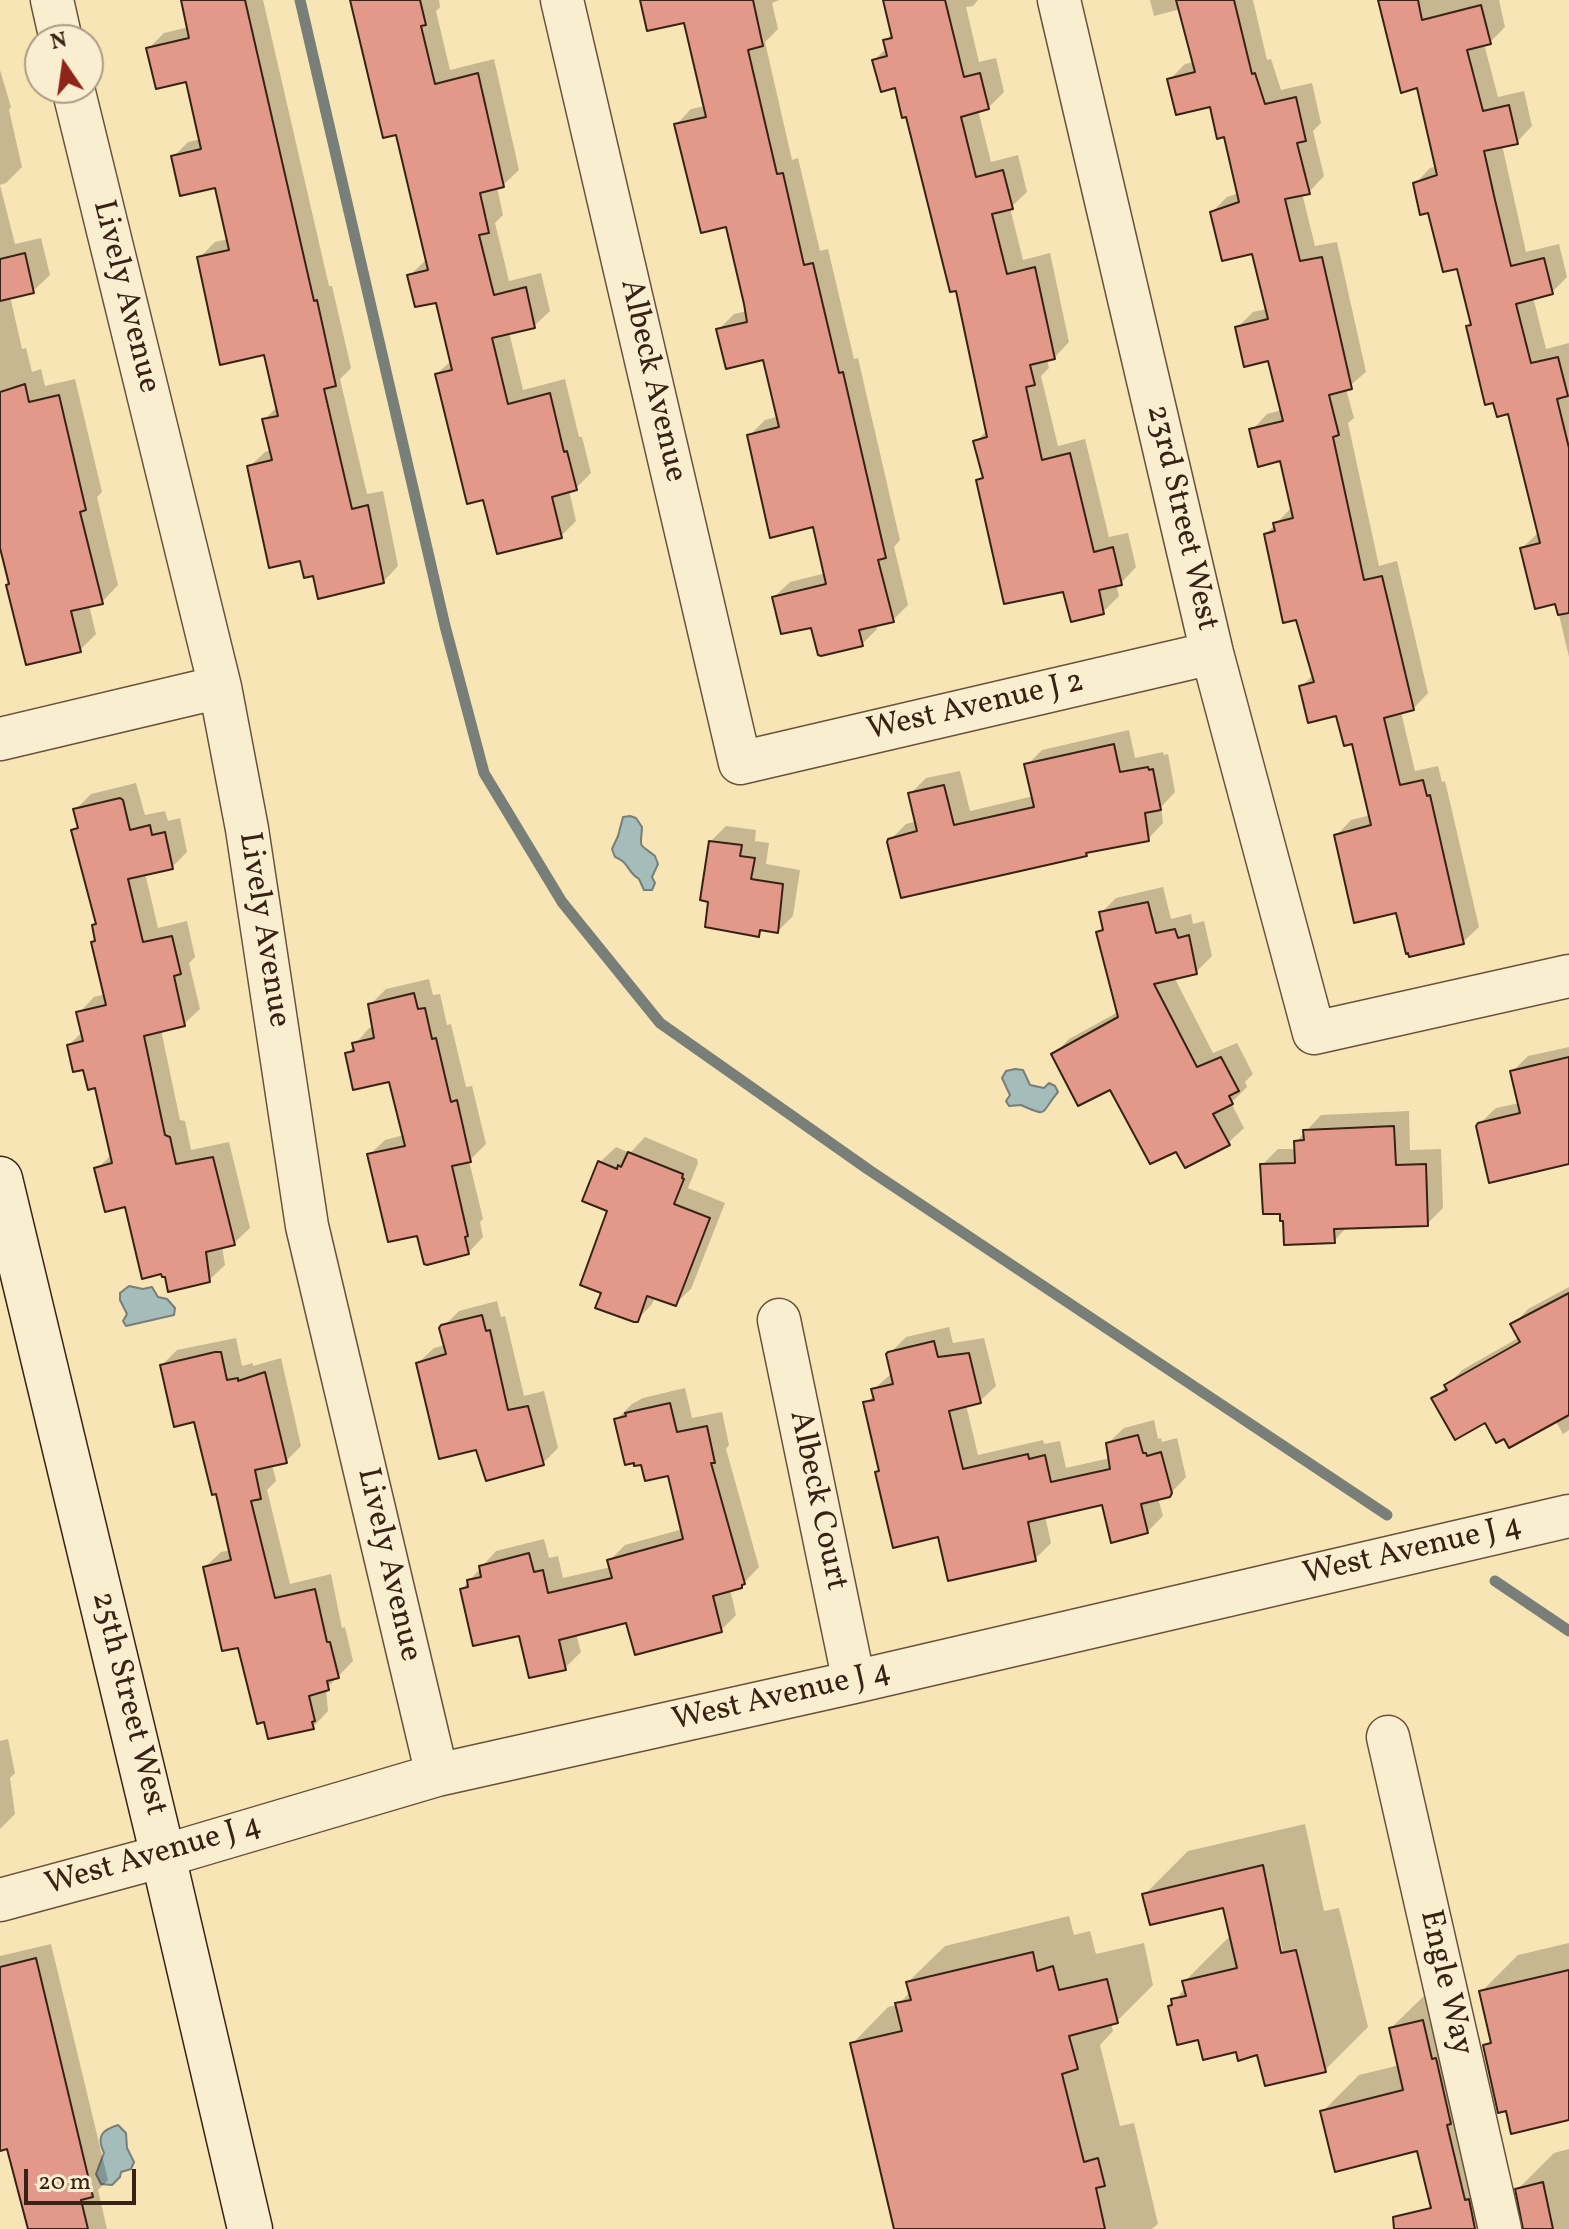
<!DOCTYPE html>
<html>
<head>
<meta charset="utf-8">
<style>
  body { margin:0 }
  #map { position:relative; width:1569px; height:2229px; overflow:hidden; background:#f8e5b6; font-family:Vollkorn,serif }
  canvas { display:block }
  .north { position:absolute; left:24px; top:24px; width:80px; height:80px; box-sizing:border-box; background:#faeed0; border:2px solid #ac9c85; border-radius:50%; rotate:347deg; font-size:22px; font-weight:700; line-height:32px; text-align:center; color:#372214 }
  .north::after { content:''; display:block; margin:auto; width:28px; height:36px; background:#8f2418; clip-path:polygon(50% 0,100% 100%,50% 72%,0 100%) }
  .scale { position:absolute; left:24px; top:2169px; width:112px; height:36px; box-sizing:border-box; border:4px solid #372214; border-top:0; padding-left:10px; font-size:24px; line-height:28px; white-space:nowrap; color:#372214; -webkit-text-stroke:6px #faeed0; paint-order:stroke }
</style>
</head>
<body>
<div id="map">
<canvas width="1569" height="2229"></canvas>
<div class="north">N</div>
<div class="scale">20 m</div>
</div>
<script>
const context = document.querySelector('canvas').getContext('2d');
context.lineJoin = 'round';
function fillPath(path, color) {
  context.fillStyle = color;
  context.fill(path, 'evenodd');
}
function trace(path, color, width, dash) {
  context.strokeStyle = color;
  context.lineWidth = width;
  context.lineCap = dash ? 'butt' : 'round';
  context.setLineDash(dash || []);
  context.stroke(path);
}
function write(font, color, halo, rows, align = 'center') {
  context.font = font + ' Vollkorn,serif';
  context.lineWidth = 7;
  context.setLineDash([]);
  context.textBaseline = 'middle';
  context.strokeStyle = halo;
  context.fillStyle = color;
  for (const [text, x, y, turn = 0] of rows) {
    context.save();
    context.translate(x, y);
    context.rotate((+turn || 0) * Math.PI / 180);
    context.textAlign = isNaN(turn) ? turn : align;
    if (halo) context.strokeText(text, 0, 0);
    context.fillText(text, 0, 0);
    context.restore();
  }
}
const water = new Path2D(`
  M630,816L636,818L642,827C641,849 637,842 655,856L658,864L652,877L655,883L652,890H644L639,879C627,872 629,862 615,857L612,849L618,836L623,817Z
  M1015,1069L1023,1070L1030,1085L1044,1088L1049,1083L1055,1086L1058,1092C1040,1113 1049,1118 1021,1105L1009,1106L1006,1101L1010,1095L1002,1078L1006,1071Z
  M129,1286L143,1289L152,1287L158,1297L167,1299L175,1308L174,1315L126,1326L123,1321L127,1314L120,1300V1293Z
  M118,2125L126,2133L127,2148L134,2162L131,2169L121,2172L120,2177L112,2185L101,2184L96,2174L104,2153C96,2136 102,2130 118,2125Z`);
fillPath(water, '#a4bcba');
trace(water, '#787e78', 2);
fillPath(new Path2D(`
  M183,0H263L329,286H332L351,368L340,379L367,494L383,491L398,566L383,582L314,574L301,558L249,467L265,452L271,450L264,420L278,406L266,353L199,258L215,242L228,239L216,186L173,157L188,142L201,139L187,80L148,49L164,33L189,27Z
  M352,0H439L440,7L436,11L450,70L494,59L519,170L503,185L497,187L503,215L495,223L509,281L541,273L550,311L534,326L509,332L523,390L565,379L579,437H582L591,473L576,488L569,490L576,521L561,536L485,497L437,374L452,360L438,300L410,275L427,259L397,133Z
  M641,0H779L772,3L778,29L765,42L792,160L798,158L820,251L828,249L854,359L858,358L900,540L894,547L908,605L893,620L876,624L877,629L862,644L812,625L774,597L790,582L826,573L815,525L750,435L765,420L779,416L764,357L719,329L734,314L747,311L727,225L676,125L691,109L705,106L685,20Z
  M885,0H978L973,6L966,7L979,62L996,58L1004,92L988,108L978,110L991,162L1018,155L1027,192L1010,208L1023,260L1050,253L1069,342L1054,358L1047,359L1049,368L1041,376L1058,446L1085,439L1109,537L1128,533L1136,567L1121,583L1116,584L1119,596L1103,612L1065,590L978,481L984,475L976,442L988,429L958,288L907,115L896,86L874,60L887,48L885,41L893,33Z
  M1150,0H1253L1267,60L1271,59L1281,90L1312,83L1321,123L1313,131L1324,176L1309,192L1302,193L1315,246L1337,242L1366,372L1346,389L1354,418L1348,423L1379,566L1397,561L1428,693L1413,709L1401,712L1415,771L1438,766L1442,782L1445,781L1479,927L1463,942L1398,910L1336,836L1351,820L1371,815L1354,741L1338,714L1301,687L1314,674L1297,617L1266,534L1291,508L1281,459L1252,430L1267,414L1282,410L1270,359L1237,328L1253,312L1267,309L1254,252L1212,212L1227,197L1239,193L1225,135L1211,105L1170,79L1185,64L1194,62L1181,9L1154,16Z
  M1377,0H1499L1505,27L1490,42L1484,44L1498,97L1524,91L1532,126L1517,142L1502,145L1526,252L1559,244L1567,277L1552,292L1533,297L1546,349L1569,343V657L1556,602L1522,548L1538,533L1510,411L1468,327L1472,323L1458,267L1415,184L1430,168L1437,166L1419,86L1383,14H1381Z
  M0,70L11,107L9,110L22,167L6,183L0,185L15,244L41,238L50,275L33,291L10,296L22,349L26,348L32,372L41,369L45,386L75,379L102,492L97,497L118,585L102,602L89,605L96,634L80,650L27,663L0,552Z
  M1129,730L1135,758L1163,752L1164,755L1168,754L1175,792L1161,807L1163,823L1148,839L1090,850L1086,855L890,840L906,824L917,821L910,794L926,778L960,771L970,811L1034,796L1027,765L1042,750Z
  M136,783L145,815L165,811L168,821L180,818L187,852L172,867L145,873L158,928L187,921L195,957L189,963L200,1009L184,1024L161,1030L180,1120L185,1121L191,1150L229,1142L250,1228L234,1243L222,1246L225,1265L209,1280L166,1274L127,1205L97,1169L112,1154L96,1086L69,1045L83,1031L79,1013L94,997L106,994L94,942L97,939L94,925L97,922L74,830L79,825L76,809L91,794Z
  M726,826L756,830L755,841L769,843L766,864L800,870L793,916L778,931L764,929L758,935L711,841Z
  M1163,887L1171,919L1191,914L1193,924L1204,921L1212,956L1196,972L1174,977L1213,1053L1237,1043L1253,1074L1245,1082L1247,1087L1231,1103L1244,1128L1228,1143L1177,1150L1111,1087L1054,1054L1069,1039L1118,1012L1098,932L1104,926L1101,913L1116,898Z
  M429,979L433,995L440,994L447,1025L451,1024L466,1087L472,1086L486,1144L469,1161L483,1219L480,1222L483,1237L468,1253L419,1233L369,1155L385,1140L404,1135L390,1079L347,1054L369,1028L374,1027L370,1005L386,989Z
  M1569,1047V1160L1479,1124L1496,1108L1520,1103L1512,1072L1528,1056Z
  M1409,1111L1410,1150L1441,1149L1443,1208L1427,1224L1348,1226L1334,1241L1285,1219L1262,1165L1278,1149H1297L1296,1142L1321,1115Z
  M645,1137L697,1159L698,1163L688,1188L725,1203L691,1289L675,1304L655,1297L652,1304L637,1320L603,1292L609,1210L600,1162L616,1147L630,1153Z
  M1569,1287V1430L1563,1434L1555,1420L1504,1436L1486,1421L1434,1399L1462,1370L1520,1337L1513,1325L1528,1309Z
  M497,1301L501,1317L505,1316L524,1396L544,1391L558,1448L543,1463L478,1448L418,1363L434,1348L445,1345L441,1329L459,1311Z
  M949,1327L953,1343L984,1338L996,1386L980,1401L966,1405L978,1455L1043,1440L1044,1444L1060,1441L1066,1468L1110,1458L1108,1443L1124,1428L1154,1420L1158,1439L1161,1438L1162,1442L1177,1438L1186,1477L1169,1495L1158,1498L1163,1516L1147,1532L1104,1503L1045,1516L1051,1543L1035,1559L877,1472L881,1469L866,1403L875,1394L874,1389L892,1373L888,1355L906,1337Z
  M236,1338L242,1366L253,1363V1366L281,1358L301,1446L286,1461L272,1464L276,1481L267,1490L290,1584L331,1574L342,1628L345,1627L353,1661L326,1689L328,1711L313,1727L239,1645L205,1567L221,1552L231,1550L217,1492L196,1420L162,1365L177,1350Z
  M685,1388L692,1418L722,1412L729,1445L726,1449L759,1567L741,1586L730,1589L736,1615L721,1630L628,1621L576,1634L581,1652L565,1668L462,1589L496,1551L544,1539L549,1558L558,1556L563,1578L611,1567L610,1560L625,1545L683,1529L669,1474L642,1462L616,1420L632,1404L643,1398Z
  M8,1739L15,1773L10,1778L15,1814L0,1829V1741Z
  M1305,1824L1324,1911L1339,1908L1368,2027L1325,2070L1199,2038L1170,2006L1186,1987L1185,1981L1228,1938L1232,1937L1224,1905L1145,1894L1188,1851ZM1277,1925L1285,1963H1282L1274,1928Z
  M1069,1916L1074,1935L1090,1931L1096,1954L1144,1943L1153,1985L1117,2021L1111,2023L1113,2031L1100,2045L1120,2126L1134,2123L1158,2224L1152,2229H896L852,2044L888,2007L898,2005L911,1991L908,1982L945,1946Z
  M1569,1943V2118L1485,2046L1492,2039L1482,1991L1518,1955Z
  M51,1944L108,2180L98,2190L107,2229H29L9,2146L0,2149V1956Z
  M1428,1992L1522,2216L1518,2189L1554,2153L1569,2149V2229H1437L1419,2149L1322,2112L1359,2075L1400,2065L1391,2028Z`), '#0003');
trace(new Path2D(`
  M300,0L445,626L484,773L562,902L660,1023L869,1170L1387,1515
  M1495,1581L1569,1631`), '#787e78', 11);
const building = new Path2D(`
  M181,0H245L314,301L317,300L336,386L324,389L352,509L368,505L384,583L318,599L313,576L304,578L300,561L269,568L247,466L272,460L262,419L278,416L264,355L220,365L197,257L229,250L215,188L180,196L171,156L201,149L186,82L156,89L146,48L189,38Z
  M350,0H420L426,25L421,26L435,84L478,73L504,187L480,193L489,233L479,235L494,295L526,287L535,328L492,338L508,404L550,393L564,452L567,451L577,490L552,497L562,538L497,554L483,500L467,504L435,374L452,370L436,303L415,307L407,275L428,270L396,135L383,138Z
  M640,0H753L763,46L748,50L777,174L783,173L804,265L813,263L839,373L843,372L886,558L878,560L894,622L859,630L863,646L821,656L818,655L811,628L781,634L772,597L826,584L813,527L770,538L747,435L779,427L763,360L726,369L716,329L747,322L744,304L726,227L701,233L674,124L706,117L684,23L647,31Z
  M883,0H945L964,77L980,73L989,109L961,117L976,177L1003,170L1013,209L992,214L1007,274L1035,267L1055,359L1030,365L1035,385L1026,387L1042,460L1070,453L1094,552L1113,547L1122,585L1099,590L1104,614L1071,622L1063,592L1004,604L976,480L983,478L973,441L987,437L956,291L950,292L906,117L902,118L895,88L881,92L872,60L887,56L883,40L892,38Z
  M1176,0H1234L1252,74L1255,73L1265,104L1296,97L1306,141L1297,143L1310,194L1285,199L1300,261L1322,257L1352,389L1329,395L1339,435L1333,437L1364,580L1382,576L1414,710L1384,718L1400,785L1423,780L1427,796L1430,795L1464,944L1409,957L1408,953L1406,954L1396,913L1354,923L1334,835L1371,825L1352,744L1344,746L1336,716L1308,723L1299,686L1314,682L1296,620L1283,623L1264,534L1275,531L1273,523L1293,518L1280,461L1258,467L1249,429L1283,421L1268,361L1244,367L1235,327L1268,319L1252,254L1222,261L1210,212L1239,202L1224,137L1217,139L1210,107L1176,115L1167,79L1195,72Z
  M1378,0H1418L1422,20L1481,5L1491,44L1467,50L1483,111L1509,105L1518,144L1484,151L1495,200L1511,266L1544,258L1553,294L1516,304L1531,363L1558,357L1568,396L1557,399L1569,448V613L1558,615L1555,604L1535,609L1520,548L1540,543L1508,414L1497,417L1493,403L1485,405L1466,326L1471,325L1457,269L1443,272L1428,213L1420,215L1413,183L1437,175L1417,88L1401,93Z
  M25,253L34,293L0,301V259Z
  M25,384L29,402L59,395L86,510L80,512L103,604L71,611L81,652L26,665L6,585L9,584L0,548V392Z
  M1114,744L1120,772L1148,767L1149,770L1153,769L1161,810L1145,813L1149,841L1086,853L1087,856L901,898L887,842L888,839L917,831L908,793L944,785L954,825L1034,807L1024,764Z
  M120,798L123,800L130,830L150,825L152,835L165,832L173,869L128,879L143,942L172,936L181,974L174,976L185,1026L144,1036L165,1135L170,1137L176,1164L213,1157L235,1245L206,1252L210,1282L168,1292L165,1277H162L161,1274L142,1279L125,1207L105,1212L94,1168L112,1163L95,1088L88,1090L83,1070L73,1072L67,1045L83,1041L76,1012L106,1005L91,942L95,941L92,925L96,924L71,830L78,828L73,809Z
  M709,841L742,845L740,856L755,858L751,879L783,884L778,933L760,930L759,937L705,927L708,902L700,900Z
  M1148,902L1156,933L1175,929L1178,938L1189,935L1197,974L1154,984L1197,1067L1221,1057L1239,1091L1229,1096L1233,1104L1213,1114L1230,1145L1185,1168L1176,1152L1150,1164L1110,1090L1078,1106L1051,1054L1118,1017L1096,932L1103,930L1099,912Z
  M414,993L418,1009L425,1008L432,1039L436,1038L451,1102L457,1100L471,1162L452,1166L468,1236L465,1237L469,1254L427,1265L424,1264L417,1236L388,1242L367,1154L405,1146L389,1082L353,1090L345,1053L354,1051L352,1043L374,1038L368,1004Z
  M1569,1057V1164L1489,1183L1476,1126L1478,1123L1520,1113L1510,1071Z
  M1394,1126L1396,1165L1426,1164L1428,1226L1334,1229L1335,1243L1284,1245L1283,1221H1280V1214H1263L1260,1164L1295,1163L1294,1141L1304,1140L1303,1130Z
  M628,1152L683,1174L682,1178L684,1179L674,1204L710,1218L676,1306L647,1296L638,1322H634L595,1308L601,1293L580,1285L607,1211L582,1201L598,1161L617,1169L618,1165L621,1167Z
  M1569,1293V1415L1509,1448L1504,1439L1496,1443L1485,1423L1455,1440L1431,1398L1447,1390L1444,1385L1520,1342L1510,1324Z
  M482,1315L486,1331L490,1330L508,1410L528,1406L544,1465L486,1481L476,1450L439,1459L416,1363L446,1354L439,1328L441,1325Z
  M934,1341L938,1357L969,1353L981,1403L949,1411L963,1469L1028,1454L1029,1459L1045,1455L1051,1482L1110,1469L1106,1443L1138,1435L1143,1453H1146L1147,1456L1161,1452L1172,1493L1170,1497L1141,1504L1148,1533L1111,1543L1102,1505L1028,1522L1036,1561L948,1581L938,1537L893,1548L875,1472L879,1471L863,1402L874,1400L871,1389L893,1384L886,1354L888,1352Z
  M215,1352H221L227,1380L238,1378V1381L265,1372L287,1463L255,1470L261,1499L251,1501L275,1598L315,1589L327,1642H330L339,1678L327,1681L329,1690L309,1696L315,1721L312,1722L314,1729L268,1739L264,1722L257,1724L238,1648L222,1651L203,1567L231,1560L216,1494L212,1495L194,1422L174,1427L160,1365Z
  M670,1403L677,1432L707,1426L715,1463H711L745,1584L742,1585V1588L713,1596L722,1632L635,1655L626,1623L559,1640L566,1670L529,1678L519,1636L473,1646L460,1589L468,1587L467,1580L481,1577L479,1566L529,1553L534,1572L543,1570L548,1593L612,1578L607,1560L683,1539L668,1476L645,1481L641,1465L634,1466V1463L625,1465L614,1419L626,1416L625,1413Z
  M1263,1865L1281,1953L1296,1950L1326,2072L1265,2086L1257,2055L1238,2061L1236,2052L1203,2060L1198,2040L1177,2045L1168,2006L1172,2005L1171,1999L1186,1996L1182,1981L1237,1968L1223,1908L1150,1925L1142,1894Z
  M1033,1952L1037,1971L1053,1966L1059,1990L1107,1979L1118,2023L1069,2036L1078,2069L1062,2074L1084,2162L1098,2158L1105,2186L1096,2188L1105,2229H894L850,2043L902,2031L895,2003L911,2000L906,1982Z
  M36,1958L93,2197L81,2200L88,2229H28L7,2149L0,2151V1967Z
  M1569,1970V2120L1511,2134L1506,2111L1498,2113L1483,2045L1491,2043L1479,1991Z
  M1423,2020L1432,2059L1436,2058L1451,2124L1447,2125L1465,2200L1469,2199L1475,2229H1394L1393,2217L1431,2208L1417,2151L1335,2172L1320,2111L1403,2090L1389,2028Z
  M1543,2182L1553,2229H1523L1515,2189Z`);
fillPath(building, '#e2998a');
trace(building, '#372214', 2);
const street = new Path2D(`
  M52,0L61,40
  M562,0L740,763L1212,653
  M1059,0L1212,653L1314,1033L1569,976
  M73,88L220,687L247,829L307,1226L437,1775
  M0,739L220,687
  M779,1320L854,1682
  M1388,1737L1500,2229
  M0,1900L163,1856L437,1775L854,1682L1569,1516`);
const secondary = new Path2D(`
  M0,1179L163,1856L250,2229`);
trace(street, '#67533c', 45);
trace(secondary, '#372214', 47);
trace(street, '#faeed0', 42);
trace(secondary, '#faeed0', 44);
write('32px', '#372214', '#faeed0', [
  ["Lively Avenue",124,297,76],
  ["Albeck Avenue",651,381,77],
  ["23rd Street West",1180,518,77],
  ["West Avenue J 2",976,708,-13],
  ["Lively Avenue",262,930,81],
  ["Albeck Court",816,1501,78],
  ["West Avenue J 4",1413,1552,-13],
  ["Lively Avenue",387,1565,77],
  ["West Avenue J 4",782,1698,-13],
  ["25th Street West",127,1704,76],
  ["West Avenue J 4",154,1857,-16],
  ["Engle Way",1444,1983,77]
]);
</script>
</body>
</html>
